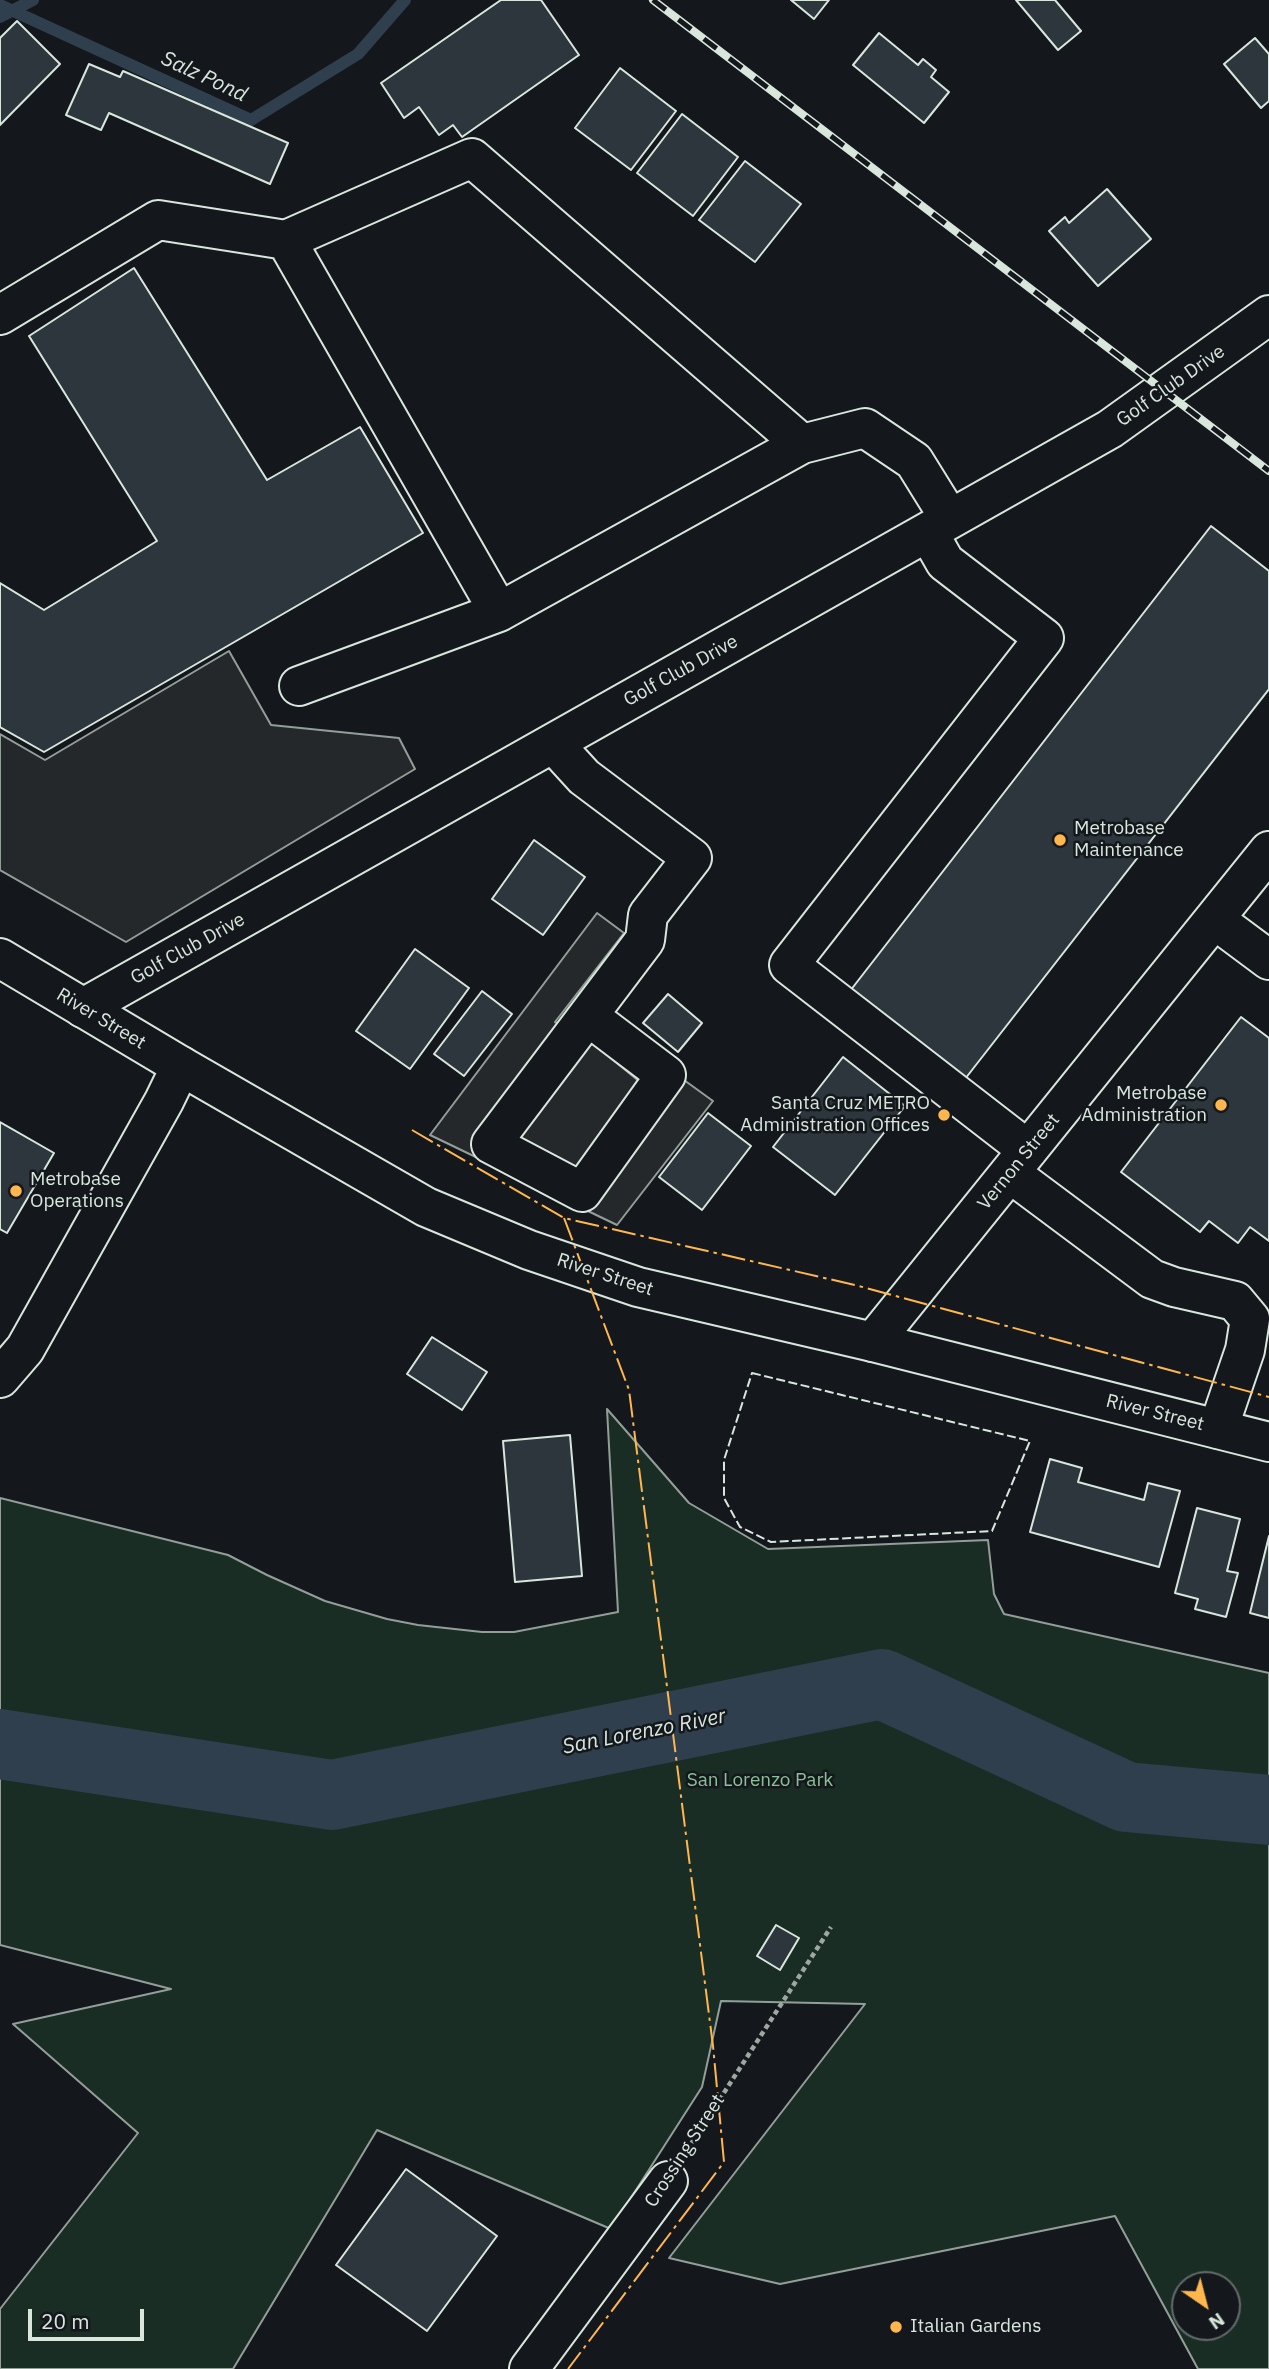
<!DOCTYPE html>
<html>
<head>
<meta charset="utf-8">
<style>
  body { margin:0 }
  #map { position:relative; width:1269px; height:2369px; overflow:hidden; background:#14181c; font-family:"IBM Plex Sans",sans-serif }
  canvas { display:block }
  .north { position:absolute; left:1171px; top:2271px; width:70px; height:70px; box-sizing:border-box; background:#14181c; border:2px solid #626a69; border-radius:50%; rotate:145deg; font-size:19px; font-weight:700; line-height:28px; text-align:center; color:#d8e6dc }
  .north::after { content:''; display:block; margin:auto; width:24px; height:32px; background:#ffb74d; clip-path:polygon(50% 0,100% 100%,50% 72%,0 100%) }
  .scale { position:absolute; left:28px; top:2309px; width:116px; height:32px; box-sizing:border-box; border:4px solid #d8e6dc; border-top:0; padding-left:9px; font-size:21px; line-height:24px; white-space:nowrap; color:#d8e6dc; -webkit-text-stroke:5px #14181c; paint-order:stroke }
</style>
</head>
<body>
<div id="map">
<canvas width="1269" height="2369"></canvas>
<div class="north">N</div>
<div class="scale">20 m</div>
</div>
<script>
const context = document.querySelector('canvas').getContext('2d');
context.lineJoin = 'round';
function fillPath(path, color) {
  context.fillStyle = color;
  context.fill(path, 'evenodd');
}
function trace(path, color, width, dash) {
  context.strokeStyle = color;
  context.lineWidth = width;
  context.lineCap = dash ? 'butt' : 'round';
  context.setLineDash(dash || []);
  context.stroke(path);
}
function write(font, color, halo, rows, align = 'center') {
  context.font = font + ' "IBM Plex Sans",sans-serif';
  context.lineWidth = 5;
  context.setLineDash([]);
  context.textBaseline = 'middle';
  context.strokeStyle = halo;
  context.fillStyle = color;
  for (const [text, x, y, turn = 0] of rows) {
    context.save();
    context.translate(x, y);
    context.rotate((+turn || 0) * Math.PI / 180);
    context.textAlign = isNaN(turn) ? turn : align;
    if (halo) context.strokeText(text, 0, 0);
    context.fillText(text, 0, 0);
    context.restore();
  }
}
const green = new Path2D(`
  M607,1409L689,1503L768,1549L988,1540L994,1594L1004,1614L1269,1673V2369H1198L1115,2216L780,2284L669,2258L865,2004L721,2001L702,2087L611,2229L377,2130L233,2369H0V2309L138,2133L13,2024L171,1989L0,1945V1498L228,1555L267,1575L325,1601L387,1619L418,1625L482,1632H514L618,1612ZM1185,2285H1227V2327H1185Z`);
fillPath(green, '#1a2d24');
trace(green, '#939e99', 2);
const parking = new Path2D(`
  M229,651L271,725L399,738L415,769L126,942L0,870V734L45,760Z
  M597,913L624,933L555,1022L586,1038L640,1082L684,1080L713,1101L617,1225L430,1135Z`);
fillPath(parking, '#24282b');
trace(parking, '#939e99', 2);
trace(new Path2D(`
  M0,5L251,120L358,54L405,0
  M0,17L33,0`), '#2f3f4d', 12);
trace(new Path2D(`
  M0,1744L332,1795L882,1684L1126,1797L1269,1810`), '#2f3f4d', 70);
const building = new Path2D(`
  M501,0H541L579,55L462,137L453,125L439,135L419,107L404,118L381,83Z
  M791,0H829L814,19Z
  M1016,0H1055L1081,31L1058,50Z
  M17,21L60,64L0,125V38Z
  M879,33L918,65L923,59L936,70L931,77L949,92L924,123L853,65Z
  M1255,38L1269,54V101L1261,108L1224,64Z
  M89,64L120,77L123,71L288,143L270,184L109,113L101,130L66,115Z
  M620,68L676,111L631,170L575,128Z
  M682,114L738,157L693,216L637,173Z
  M745,161L801,204L755,262L699,220Z
  M1107,189L1151,239L1098,286L1049,231L1065,217L1069,223Z
  M134,268L267,480L360,427L423,533L44,752L0,727V583L44,610L157,541L29,336Z
  M1211,526L1269,571V689L965,1079L850,991Z
  M534,840L585,877L543,935L492,899Z
  M415,949L469,988L410,1069L356,1031Z
  M482,991L512,1014L464,1076L434,1054Z
  M668,994L702,1023L678,1052L643,1023Z
  M1241,1017L1269,1038V1241L1250,1227L1238,1243L1209,1221L1200,1232L1121,1172Z
  M843,1057L905,1106L835,1195L773,1147Z
  M708,1113L751,1146L702,1210L659,1177Z
  M0,1122L54,1153L7,1233L0,1229Z
  M432,1337L487,1372L462,1410L407,1374Z
  M570,1435L582,1576L515,1582L503,1441Z
  M1050,1459L1082,1468L1078,1482L1144,1500L1148,1483L1180,1491L1159,1567L1030,1532Z
  M1197,1508L1240,1519L1227,1571L1238,1573L1226,1617L1195,1609L1198,1599L1175,1593Z
  M1269,1536V1618L1250,1613Z
  M776,1925L799,1938L780,1970L757,1956Z
  M406,2169L497,2236L427,2331L336,2265Z`);
fillPath(building, '#2c363c');
trace(building, '#d8e6dc', 2);
const minor = new Path2D(`
  M0,315L158,220L286,240L472,158L802,444L499,612L286,240
  M802,444L865,428L914,461L950,519
  M928,532L945,562L1044,638L789,965L1028,1150
  M299,686L499,612
  M553,743L584,777L692,858L648,915L645,940L491,1144L582,1192L666,1075L588,1016
  M1214,919L1269,960
  M83,1008L1110,429L1269,315
  M1010,1173L1152,1279L1174,1287L1235,1301L1250,1319L1245,1350L1218,1429
  M873,1342L1269,851
  M0,1378L25,1349L164,1101L181,1066
  M529,2369L668,2181`);
const major = new Path2D(`
  M0,958L181,1066L426,1207L529,1250L638,1287L873,1342L1269,1442`);
trace(minor, '#d8e6dc', 42);
trace(major, '#d8e6dc', 42);
trace(new Path2D(`
  M687,2150L831,1927`), '#9da8a2', 4.5, [5, 3.5]);
trace(minor, '#14181c', 38);
trace(major, '#14181c', 38);
const rail = new Path2D(`
  M653,0L1269,471`);
trace(rail, '#d8e6dc', 8);
trace(rail, '#14181c', 5, [16]);
trace(new Path2D(`
  M752,1373L1030,1441L992,1531L771,1542L740,1527L724,1498V1460Z`), '#d8e6dc', 2, [9, 3.5]);
trace(new Path2D(`
  M412,1130L564,1218L855,1285L1269,1397
  M564,1218L629,1390L713,2046L724,2162L568,2369`), '#ffb74d', 2, [24, 5, 3.5, 5]);
for (const [x, y, r, color] of [
  [1060,840,7,"#ffb74d"],
  [1221,1105,7,"#ffb74d"],
  [944,1115,7,"#ffb74d"],
  [16,1191,7,"#ffb74d"],
  [896,2327,7,"#ffb74d"]
]) {
  const dot = new Path2D();
  dot.arc(x, y, r, 0, 2 * Math.PI);
  context.fillStyle = color;
  context.fill(dot);
  trace(dot, '#14181c', 2.5);
}
write('19px', '#d8e6dc', '#14181c', [
  ["Golf Club Drive",1171,386,-35],
  ["Golf Club Drive",681,671,-29],
  ["Golf Club Drive",188,949,-29],
  ["River Street",101,1019,31],
  ["Vernon Street",1019,1162,-51],
  ["River Street",605,1275,18],
  ["River Street",1155,1413,14],
  ["Crossing Street",685,2151,-57]
]);
write('19px', '#d8e6dc', '#14181c', [
  ["Metrobase",1074,829],
  ["Maintenance",1074,851],
  ["Metrobase",1207,1094,"right"],
  ["Administration",1207,1116,"right"],
  ["Santa Cruz METRO",930,1104,"right"],
  ["Administration Offices",930,1126,"right"],
  ["Metrobase",30,1180],
  ["Operations",30,1202],
  ["Italian Gardens",910,2327]
], 'left');
write('19px', '#8ac095', '#14181c', [
  ["San Lorenzo Park",760,1781]
]);
write('italic 21px', '#d8e6dc', '#14181c', [
  ["Salz Pond",204,77,25],
  ["San Lorenzo River",644,1732,-11]
]);
</script>
</body>
</html>
